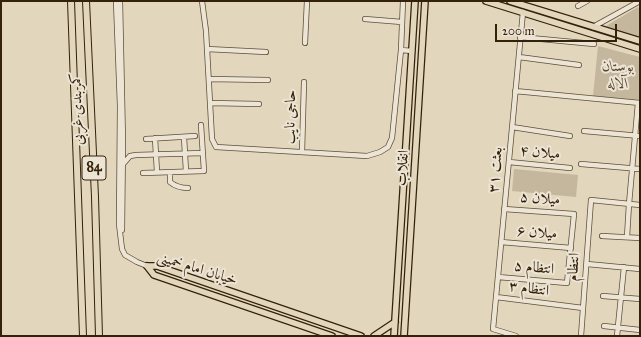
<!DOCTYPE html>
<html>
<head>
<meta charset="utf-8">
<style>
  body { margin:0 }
  #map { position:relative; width:641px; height:337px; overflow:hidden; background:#e2d6bd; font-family:"IM FELL Great Primer",serif }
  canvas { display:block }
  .frame { position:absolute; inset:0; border:2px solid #342109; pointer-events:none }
  .scale { position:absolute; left:495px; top:24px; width:122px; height:18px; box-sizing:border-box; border:2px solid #342109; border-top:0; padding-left:5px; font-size:12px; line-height:14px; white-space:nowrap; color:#342109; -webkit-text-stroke:3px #ece4d4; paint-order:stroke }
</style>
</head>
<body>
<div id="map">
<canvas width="641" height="337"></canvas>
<div class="frame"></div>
<div class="scale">200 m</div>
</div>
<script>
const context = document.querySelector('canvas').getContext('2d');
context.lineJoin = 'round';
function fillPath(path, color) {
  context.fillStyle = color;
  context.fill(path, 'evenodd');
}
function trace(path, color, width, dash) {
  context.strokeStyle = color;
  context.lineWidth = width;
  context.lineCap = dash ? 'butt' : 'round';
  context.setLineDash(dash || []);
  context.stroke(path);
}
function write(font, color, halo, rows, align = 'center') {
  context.font = font + ' "IM FELL Great Primer",Amiri,serif';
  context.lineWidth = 4;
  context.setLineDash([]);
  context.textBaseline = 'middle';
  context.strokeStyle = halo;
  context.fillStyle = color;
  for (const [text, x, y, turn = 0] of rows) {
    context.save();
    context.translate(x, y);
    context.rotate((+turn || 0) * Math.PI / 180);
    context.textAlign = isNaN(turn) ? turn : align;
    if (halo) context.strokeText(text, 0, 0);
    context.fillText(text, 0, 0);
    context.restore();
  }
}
fillPath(new Path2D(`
  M638,7L640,10V38L606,28V26Z
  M598,46L640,57V100L593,96Z
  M514,169L578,175L576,197L512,191Z`), '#c4b79e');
const minor = new Path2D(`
  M116,1L120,106L119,224L122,249L125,255L137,262L147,266
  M120,1L123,142L122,230
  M202,1L206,31L212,139L216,147L367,156L380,152L388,147L392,138L401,50L403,1
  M578,6L587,1
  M365,19L402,22
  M593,27L640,1
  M520,37L594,44
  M305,43L307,1
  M207,49L266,52
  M401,50L412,51
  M519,57L579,65
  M209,79L268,80
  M515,91L640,103
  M210,103L259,104
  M512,127L570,136
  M584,131L640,136
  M184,137L186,171
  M155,138L157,172
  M146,139L195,136
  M302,152L304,82
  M509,162L570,168
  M123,164L130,156L136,155L203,153
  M581,164L640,169
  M170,172V182C176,187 181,188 188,188
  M143,173L204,171L201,125
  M602,236L640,238
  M627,237L629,204L638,103
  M501,242L571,248
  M587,264L640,269
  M498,277L567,283L574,214L504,209
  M603,296L640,299
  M496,297L583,308
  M604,326L640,330
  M516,336L493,329L523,12
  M581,336L591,200L640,205
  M617,336L624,267`);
const major = new Path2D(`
  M486,1L640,49
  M510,1L640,41
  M147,266H157L361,336
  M147,266L154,275L332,336
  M374,336L395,322
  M394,336L415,1
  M404,336L425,1`);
const highway = new Path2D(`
  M71,1L83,336
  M86,1L95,197L99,336`);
trace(minor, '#604e36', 6);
trace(major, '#342109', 8);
trace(highway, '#342109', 8);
trace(minor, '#ece4d4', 4.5);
trace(major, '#e2d6bd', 5.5);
trace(highway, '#e2d6bd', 6);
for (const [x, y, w] of [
  [94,168,24]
]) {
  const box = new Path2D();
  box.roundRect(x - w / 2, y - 12, w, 24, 3);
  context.fillStyle = '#ece4d4';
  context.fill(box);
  trace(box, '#342109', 1);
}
write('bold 14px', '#342109', null, [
  ["84",94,168]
]);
write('italic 15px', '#58462e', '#ece4d4', [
  ["بوستان",618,67],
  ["آلاله",618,84]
]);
write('15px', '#342109', '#ece4d4', [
  ["کمربندی غربی",78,109,-92],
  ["حاجی نایب",291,117,-89],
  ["میلان ۴",540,153,5],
  ["انقلاب",403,168,-86],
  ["بعثت ۳۱",496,170,-85],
  ["میلان ۵",540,199,4],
  ["میلان ۶",537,233,4],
  ["انتظام",574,267,-86],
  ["انتظام ۵",534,268,5],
  ["خیابان امام خمینی",197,269,17],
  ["انتظام ۳",529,289,7]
]);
</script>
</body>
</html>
